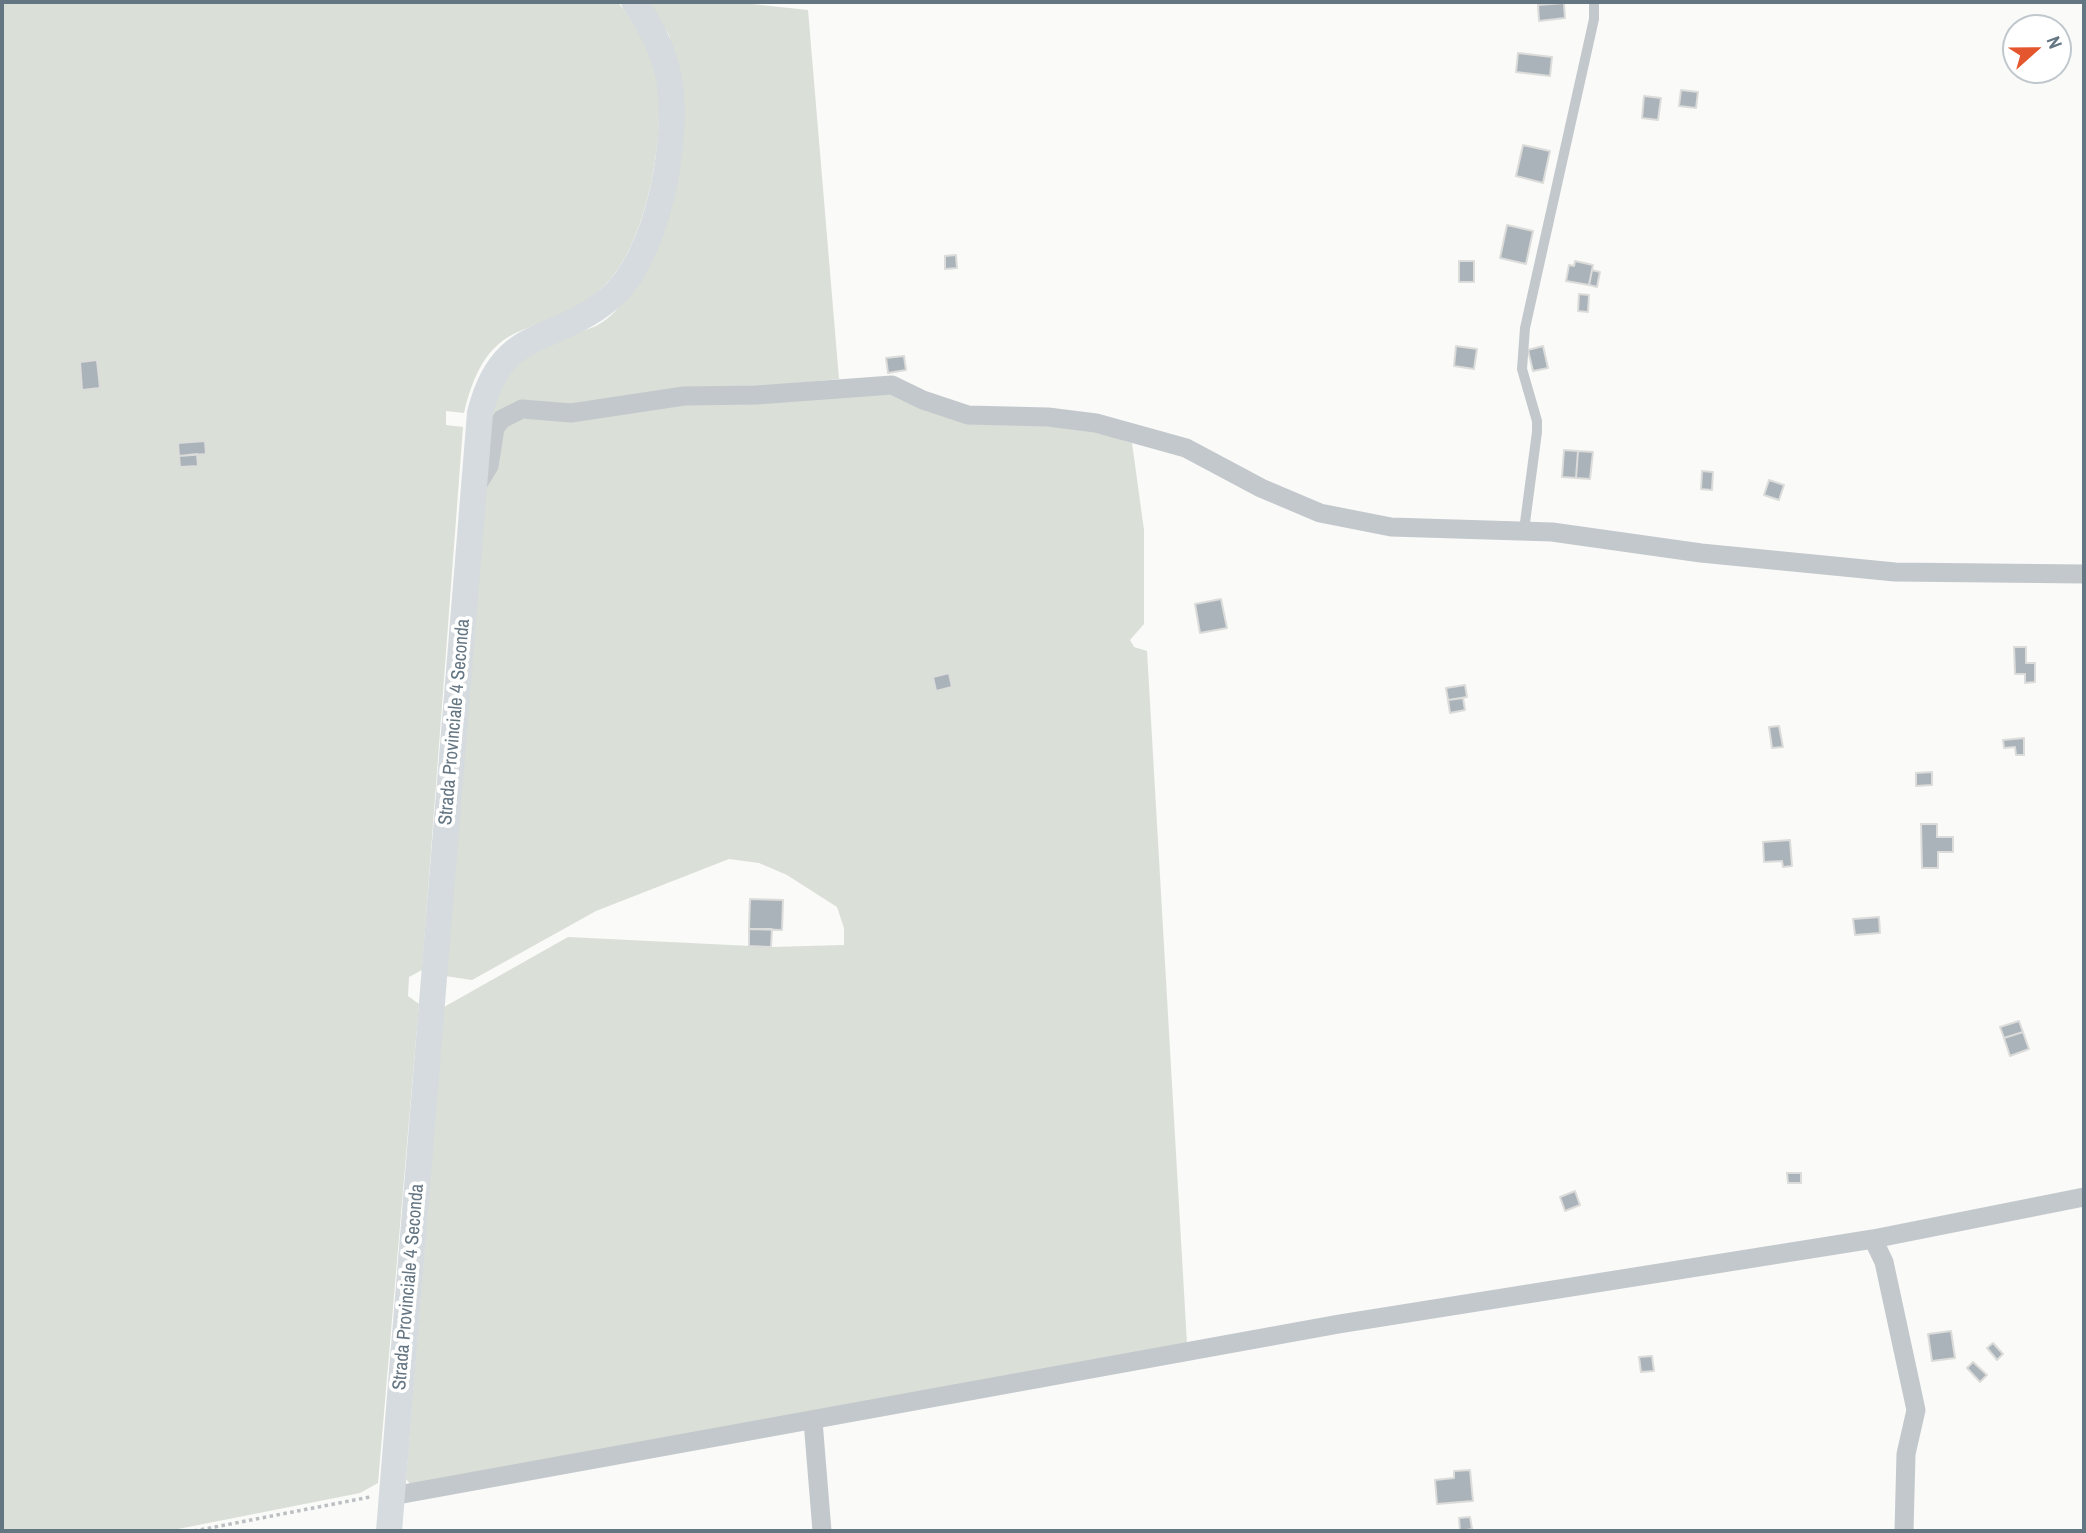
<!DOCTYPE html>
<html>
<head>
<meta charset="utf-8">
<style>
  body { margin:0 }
  #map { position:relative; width:2086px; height:1533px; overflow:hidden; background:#fafaf8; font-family:"Archivo Narrow",sans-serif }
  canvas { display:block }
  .frame { position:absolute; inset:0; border:4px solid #657683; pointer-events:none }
  .north { position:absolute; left:2002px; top:14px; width:70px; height:70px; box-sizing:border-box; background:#fff; border:2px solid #c1c8cd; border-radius:50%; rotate:69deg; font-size:19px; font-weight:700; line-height:28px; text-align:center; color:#657683 }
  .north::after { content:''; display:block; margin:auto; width:24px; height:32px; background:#e4572e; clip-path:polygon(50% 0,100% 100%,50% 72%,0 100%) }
</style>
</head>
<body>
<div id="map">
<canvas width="2086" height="1533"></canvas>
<div class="frame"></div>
<div class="north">N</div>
</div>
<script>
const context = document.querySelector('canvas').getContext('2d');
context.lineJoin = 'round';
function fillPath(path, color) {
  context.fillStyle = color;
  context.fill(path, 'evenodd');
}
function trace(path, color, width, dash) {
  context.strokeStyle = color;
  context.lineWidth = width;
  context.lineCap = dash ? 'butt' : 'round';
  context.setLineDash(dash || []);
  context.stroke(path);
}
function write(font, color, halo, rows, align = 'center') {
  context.font = font + ' "Archivo Narrow",sans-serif';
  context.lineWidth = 7;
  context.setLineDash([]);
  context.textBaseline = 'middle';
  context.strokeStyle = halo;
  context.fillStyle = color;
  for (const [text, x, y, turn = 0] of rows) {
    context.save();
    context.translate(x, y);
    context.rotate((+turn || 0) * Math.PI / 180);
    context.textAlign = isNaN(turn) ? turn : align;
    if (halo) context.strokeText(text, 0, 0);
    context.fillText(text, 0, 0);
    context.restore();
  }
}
fillPath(new Path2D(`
  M2,2H618C634,24 652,49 657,77C666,135 647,248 602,288C539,345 490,305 464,413L446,411V425L463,427L422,970L409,977L408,996L419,1004L378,1483L360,1493L168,1531H2Z
  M648,2H733L808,10L839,379L567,405C527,401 521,395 489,423C495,393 512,362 539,347C556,337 578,334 596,326C611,318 621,305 632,293L678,70L669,35Z
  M866,390L1082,427L1132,443L1144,530V624L1130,640L1134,647L1147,651L1187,1344L410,1484L406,1479L444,1007L568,937L771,947L844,945V928L837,907L787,875L759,863L729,859L596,911L472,980L445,976L483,491L501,431L516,419L574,418L643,407Z`), '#dadfd7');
const building = new Path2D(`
  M1564,3L1565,18L1539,21L1538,5Z
  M1518,53L1552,57L1550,76L1516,72Z
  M1681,90L1698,92L1696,108L1679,106Z
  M1644,96L1661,98L1658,120L1642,118Z
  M1523,145L1550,151L1543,183L1516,176Z
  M1507,225L1533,231L1526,264L1500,258Z
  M956,255L957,268L945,269V256Z
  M1459,261H1474V282H1459Z
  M1575,261L1593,265L1589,285L1566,281L1569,265L1574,266Z
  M1592,270L1600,272L1597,287L1589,285Z
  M1579,294L1589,295L1588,312L1578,311Z
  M1456,346L1477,349L1474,369L1454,366Z
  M1543,346L1548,368L1533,371L1528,350Z
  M904,356L906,370L888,373L886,358Z
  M97,360L100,388L82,390L80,362Z
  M205,441L206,454L179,456L178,443Z
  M1564,450L1578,451L1576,478L1562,477Z
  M1578,451L1593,452L1590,479L1576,478Z
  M197,454L198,466L180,467L179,456Z
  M1702,471L1713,472L1712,490L1701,489Z
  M1769,480L1784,485L1779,500L1764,495Z
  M1221,599L1227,628L1200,633L1195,604Z
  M2014,647H2026V663H2035V682L2025,683V674H2015Z
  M949,673L952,687L936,691L933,677Z
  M1465,685L1467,697L1448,700L1446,688Z
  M1463,698L1465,710L1450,713L1448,700Z
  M1779,726L1783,747L1772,748L1769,727Z
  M2024,738V755H2016L2015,747L2004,748L2003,740Z
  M1932,772V785L1916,786V773Z
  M1921,824H1937V837H1953V852H1938V868H1922Z
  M1790,840L1792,866L1783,867L1782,861L1764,862L1763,842Z
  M750,899L783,900L782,930L749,929Z
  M1879,917L1880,933L1855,935L1853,919Z
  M749,929H772L771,947L749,946Z
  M2019,1021L2023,1032L2004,1038L2000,1027Z
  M2023,1032L2029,1049L2010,1056L2004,1038Z
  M1787,1173H1801V1183H1788Z
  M1575,1191L1580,1205L1565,1211L1560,1197Z
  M1951,1331L1955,1358L1932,1361L1928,1334Z
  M1993,1343L2003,1354L1997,1360L1987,1348Z
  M1652,1356L1654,1371L1641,1372L1639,1357Z
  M1973,1362L1987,1375L1980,1382L1967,1368Z
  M1470,1470L1473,1501L1437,1504L1435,1480L1454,1478V1471Z
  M1470,1517L1472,1529L1460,1531L1459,1518Z`);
fillPath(building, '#aab3b9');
trace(building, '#dcdcda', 2);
trace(new Path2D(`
  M194,1531L370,1497`), '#bbbfc2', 3.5, [3.5, 3.5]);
trace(new Path2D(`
  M1524,530L1537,432V421L1522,369L1525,328L1594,19V2`), '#c3c8cc', 10);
trace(new Path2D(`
  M476,487L489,466L495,428L502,419L522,409L571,413L684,396L757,395L892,385L923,400L968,415L1048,417L1096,423L1186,448L1261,488L1320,513L1391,527L1552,532L1701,553L1895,572L2084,574
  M1873,1239L1884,1262L1916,1410L1906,1454L1904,1531
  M813,1421L822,1531
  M392,1496L1339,1324L1873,1239L2084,1197`), '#c3c8cc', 19);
trace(new Path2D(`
  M389,1531L480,413C502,325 552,346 609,299C659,258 681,134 668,74C662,47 650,24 634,2`), '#d6dbdf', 26);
write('19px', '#657683', '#fff', [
  ["Strada Provinciale 4 Seconda",455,722,-85],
  ["Strada Provinciale 4 Seconda",409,1287,-85]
]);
</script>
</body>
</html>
